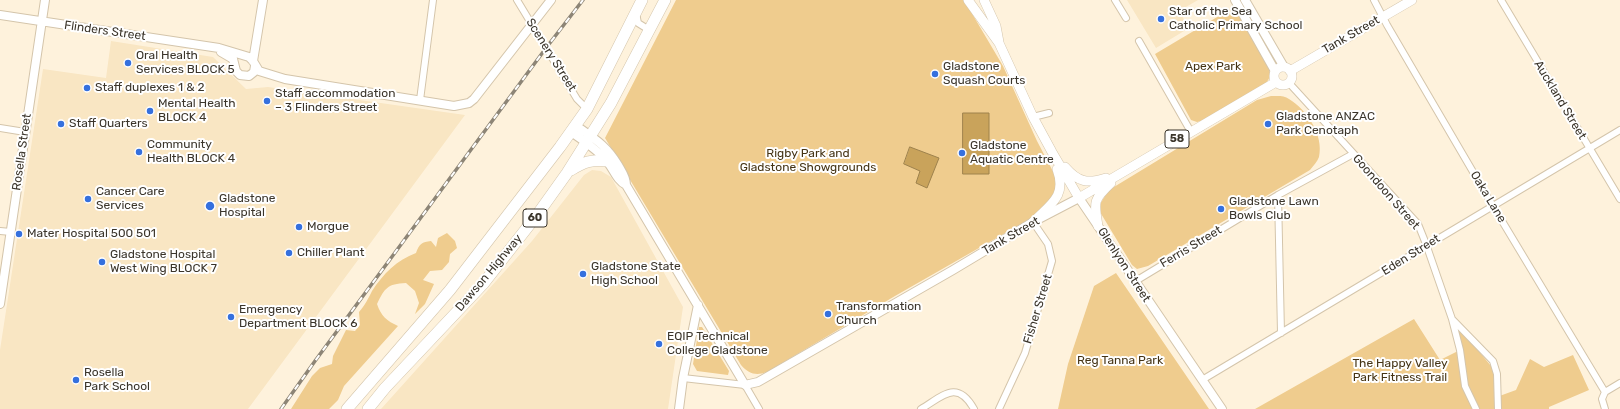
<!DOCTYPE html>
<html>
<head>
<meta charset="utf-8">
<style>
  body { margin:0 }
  canvas { display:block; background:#fef2dc }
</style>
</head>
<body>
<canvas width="1620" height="409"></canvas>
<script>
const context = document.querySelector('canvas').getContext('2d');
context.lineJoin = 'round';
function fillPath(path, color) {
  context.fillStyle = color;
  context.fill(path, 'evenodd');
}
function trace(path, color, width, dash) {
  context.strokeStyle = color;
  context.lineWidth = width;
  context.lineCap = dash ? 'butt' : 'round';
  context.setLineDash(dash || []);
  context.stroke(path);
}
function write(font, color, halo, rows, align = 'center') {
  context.font = font + ' Rubik,sans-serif';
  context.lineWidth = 4;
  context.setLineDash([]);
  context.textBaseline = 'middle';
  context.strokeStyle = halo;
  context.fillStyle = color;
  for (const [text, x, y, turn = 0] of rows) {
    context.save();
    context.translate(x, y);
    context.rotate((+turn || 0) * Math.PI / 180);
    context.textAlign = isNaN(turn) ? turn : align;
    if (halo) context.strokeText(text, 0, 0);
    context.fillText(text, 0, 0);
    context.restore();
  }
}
fillPath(new Path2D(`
  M1127,0H1198L1179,11L1189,28L1156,48Z
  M111,41L213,57L246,89L268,87L465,115L248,409H0V350L43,69L106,78Z
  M592,170L601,171L611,177L683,307L668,409H381L532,241L584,175Z`), '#f9e6c3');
fillPath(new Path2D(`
  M676,0H964L1003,66L1037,141L1058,181L1057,191L1035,216L895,296L767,372C756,376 749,374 741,365L605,138Z
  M1234,7C1242,21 1268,59 1270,73C1270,79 1267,82 1263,86L1201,121L1197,122L1191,120L1155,54Z
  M1271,96C1277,96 1284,95 1289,99C1307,110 1324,135 1319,157C1317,162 1314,165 1310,170L1148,266L1137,269L1132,265L1100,212V204L1109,190L1257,100Z
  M447,233L455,241L457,248L450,254L449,262L442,270L430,271L423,280L434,284L425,304L415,314L419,303L415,291L406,283C387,284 385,288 377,304C381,316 387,321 398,326L344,386L338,400L329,409H291L312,376L320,368L332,364L333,356L346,330L355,331L360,325L359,312C365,305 368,299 372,291C383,274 397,260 416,253C419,244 422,242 431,241L436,247L438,238Z
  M1116,273L1209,409H1058L1068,364L1094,286Z
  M1414,319L1440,360L1460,350L1452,319L1491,366L1495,378L1494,398L1516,390L1530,359L1544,367L1573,355L1589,390L1549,407V409H1255Z
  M699,327H702L704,330L729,371L728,375L697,371L693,364Z`), '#efcc8e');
const water = new Path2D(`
  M963,113H989V174H963Z
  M910,147L939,158L927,188L916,183L920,171L904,164Z`);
fillPath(water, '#c9a35b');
trace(water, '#9e824d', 1);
const street = new Path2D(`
  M517,0L577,99L587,109
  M1115,0L1126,18
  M1374,0L1387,25L1493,206L1605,392
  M1501,0L1620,199
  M636,13L638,23L646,28L651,26
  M1139,41L1191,132
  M1289,83L1418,224L1426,244L1452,319L1460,350L1465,386L1476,409
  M420,100L433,0
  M1033,117L1049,113
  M0,128L25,132
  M1278,195L1281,333
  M0,231L11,232
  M1134,282L1278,195L1353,154
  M1453,320L1493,361L1497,374L1498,409
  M683,378L745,385L759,409
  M1202,380L1620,130
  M1605,392L1602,399L1605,409
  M1605,392L1620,383
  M921,409C943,396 957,379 974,409
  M999,409L1025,353L1052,261L1048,244L1033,222`);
const secondary = new Path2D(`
  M1235,0L1275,71
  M1245,0L1284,67
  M0,15L219,48L249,57L253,61L259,71L285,79L454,106L469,103L474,99L551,0
  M221,52L233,59L236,71L240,75L249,76L254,72L255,66
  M253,61L263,0
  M575,125C595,139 606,145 618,165C622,172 626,177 626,185L745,385L758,382L953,270L1033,222L1079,198L1222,409
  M571,132C583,140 595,148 605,159C613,167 616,180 626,185
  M0,304L45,0
  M679,409L683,378L698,305`);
const primary = new Path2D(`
  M968,0L999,43L1033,117L1052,152L1079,198L1276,82
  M984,0L996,26L999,42
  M1274 76a9 9 0 1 1 18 0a9 9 0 1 1-18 0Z
  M1290,71L1412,0
  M1065,167C1078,182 1087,184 1106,178
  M1033,222C1051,204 1067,196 1057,169
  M1098,226C1094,201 1093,200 1111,183`);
const highway = new Path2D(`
  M571,170C584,162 592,159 608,161
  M347,409L450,290L560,147L587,109L642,0
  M368,409L385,388L483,284L537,215L567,173L611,103L665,0`);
trace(street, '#d4c5ab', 8);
trace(secondary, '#d4c5ab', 10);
trace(primary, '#d4c5ab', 10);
trace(highway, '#d4c5ab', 12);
trace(street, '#fff', 6);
trace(secondary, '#fff', 8);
trace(primary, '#fff', 9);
trace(highway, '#fff', 11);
const rail = new Path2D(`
  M281,409L315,361L546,48L583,0`);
trace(rail, '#8d8576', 3.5);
trace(rail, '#fff', 2, [6]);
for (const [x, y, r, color] of [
  [1161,19,4,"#3570de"],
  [128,63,4,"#3570de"],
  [935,74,4,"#3570de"],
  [87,88,4,"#3570de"],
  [267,101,4,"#3570de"],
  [150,111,4,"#3570de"],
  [61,124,4,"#3570de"],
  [1268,124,4,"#3570de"],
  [139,152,4,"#3570de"],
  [962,153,4,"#3570de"],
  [88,199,4,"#3570de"],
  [210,206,5,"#3570de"],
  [1221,209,4,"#3570de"],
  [299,227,4,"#3570de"],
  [19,234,4,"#3570de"],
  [289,253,4,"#3570de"],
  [102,262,4,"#3570de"],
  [583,274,4,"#3570de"],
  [828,314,4,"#3570de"],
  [231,317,4,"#3570de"],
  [659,344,4,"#3570de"],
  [76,380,4,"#3570de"]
]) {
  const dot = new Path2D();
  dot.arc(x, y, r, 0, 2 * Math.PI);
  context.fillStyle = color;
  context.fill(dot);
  trace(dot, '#fff', 1.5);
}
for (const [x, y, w] of [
  [1177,139,24],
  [535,218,24]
]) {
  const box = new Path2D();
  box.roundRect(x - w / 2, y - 9, w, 18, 3);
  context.fillStyle = '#fff';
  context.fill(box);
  trace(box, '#3b352b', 1);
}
write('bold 11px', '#3b352b', null, [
  ["58",1177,139],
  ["60",535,218]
]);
write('12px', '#3b352b', '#fff', [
  ["Star of the Sea",1169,12],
  ["Catholic Primary School",1169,26],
  ["Oral Health",136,56],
  ["Services BLOCK 5",136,70],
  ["Gladstone",943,67],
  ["Squash Courts",943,81],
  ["Staff duplexes 1 & 2",95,88],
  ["Staff accommodation",275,94],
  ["– 3 Flinders Street",275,108],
  ["Mental Health",158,104],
  ["BLOCK 4",158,118],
  ["Gladstone ANZAC",1276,117],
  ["Park Cenotaph",1276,131],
  ["Staff Quarters",69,124],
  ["Community",147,145],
  ["Health BLOCK 4",147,159],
  ["Gladstone",970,146],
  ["Aquatic Centre",970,160],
  ["Cancer Care",96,192],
  ["Services",96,206],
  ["Gladstone",219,199],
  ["Hospital",219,213],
  ["Gladstone Lawn",1229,202],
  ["Bowls Club",1229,216],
  ["Morgue",307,227],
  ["Mater Hospital 500 501",27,234],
  ["Chiller Plant",297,253],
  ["Gladstone Hospital",110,255],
  ["West Wing BLOCK 7",110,269],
  ["Gladstone State",591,267],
  ["High School",591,281],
  ["Transformation",836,307],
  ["Church",836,321],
  ["Emergency",239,310],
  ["Department BLOCK 6",239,324],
  ["EQIP Technical",667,337],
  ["College Gladstone",667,351],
  ["Rosella",84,373],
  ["Park School",84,387]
], 'left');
write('12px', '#3b352b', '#fff', [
  ["Flinders Street",105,31,8],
  ["Tank Street",1351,35,-30],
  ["Scenery Street",551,55,58],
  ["Auckland Street",1560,100,59],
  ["Rosella Street",22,152,-82],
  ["Goondoon Street",1386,192,49],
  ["Oaka Lane",1488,197,59],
  ["Tank Street",1011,236,-30],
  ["Ferris Street",1191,247,-31],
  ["Eden Street",1411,255,-32],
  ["Glenlyon Street",1124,265,57],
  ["Dawson Highway",489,273,-50],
  ["Fisher Street",1038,309,-73]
]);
write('12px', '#453415', '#fff', [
  ["Apex Park",1213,67],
  ["Rigby Park and",808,154],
  ["Gladstone Showgrounds",808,168],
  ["Reg Tanna Park",1120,361],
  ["The Happy Valley",1400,364],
  ["Park Fitness Trail",1400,378]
]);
</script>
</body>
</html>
